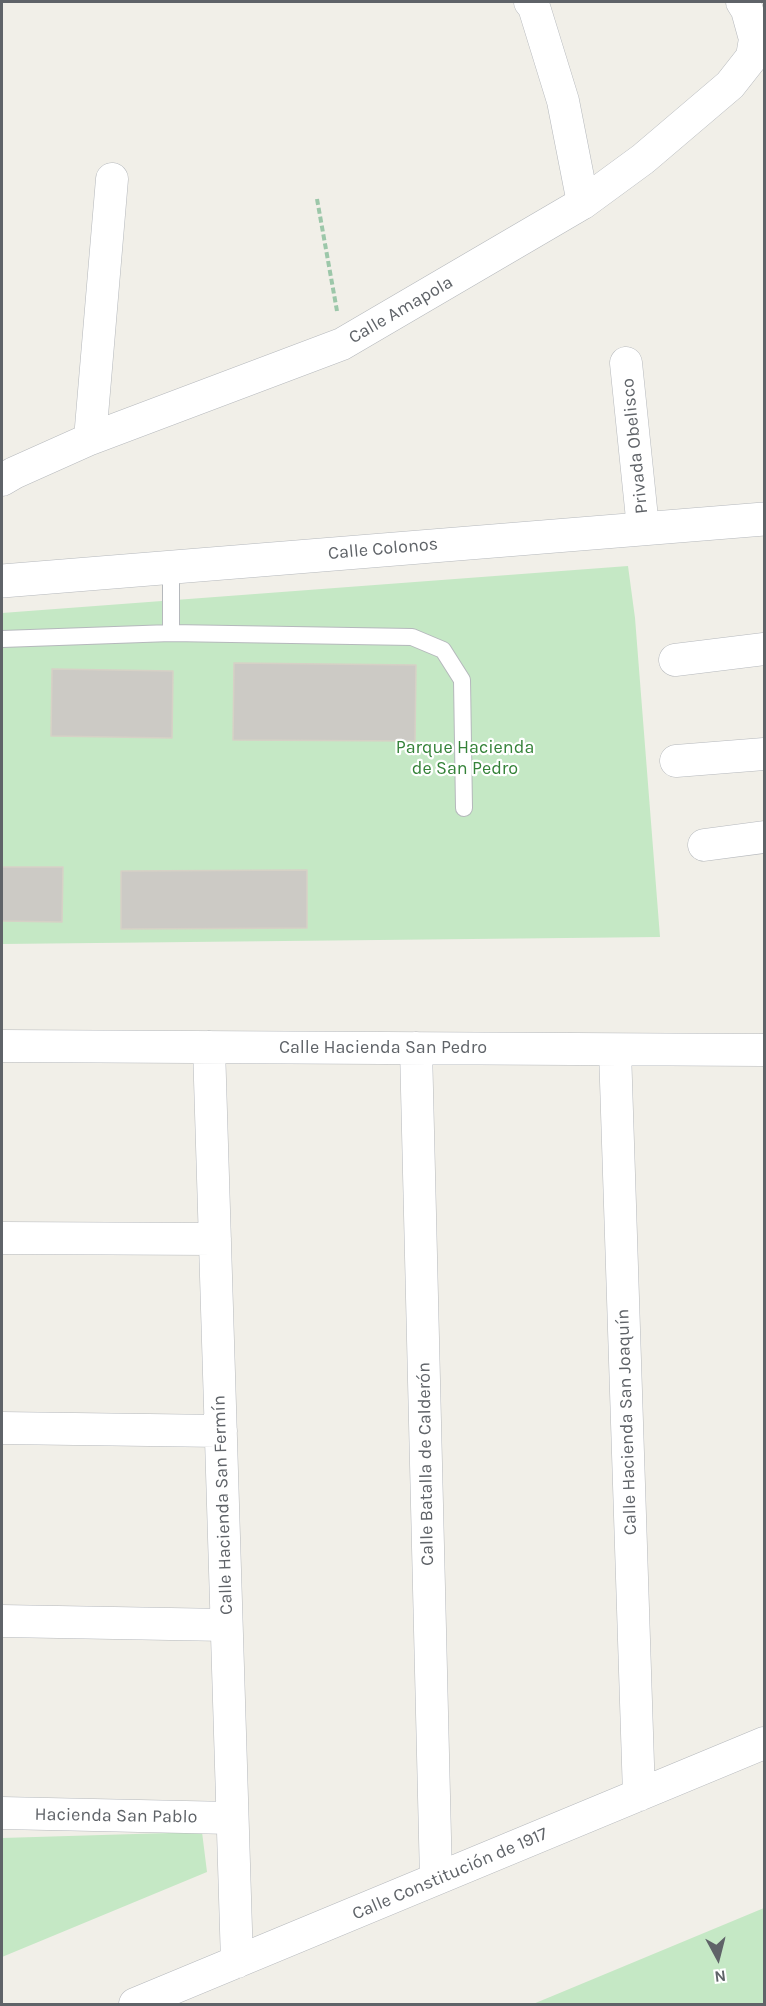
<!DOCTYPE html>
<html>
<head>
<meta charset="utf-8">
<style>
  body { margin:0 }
  #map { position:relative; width:766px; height:2006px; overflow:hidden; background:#f1efe8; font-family:Karla,sans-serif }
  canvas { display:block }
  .frame { position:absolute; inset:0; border:3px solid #5f6368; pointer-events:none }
  .north { position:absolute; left:688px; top:1928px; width:60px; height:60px; -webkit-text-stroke:4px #fff; paint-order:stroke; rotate:173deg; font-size:16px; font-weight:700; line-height:24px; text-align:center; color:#5f6368 }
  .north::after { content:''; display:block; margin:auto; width:21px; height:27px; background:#5f6368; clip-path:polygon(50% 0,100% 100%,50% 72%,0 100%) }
</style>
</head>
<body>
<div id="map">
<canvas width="766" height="2006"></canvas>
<div class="frame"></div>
<div class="north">N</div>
</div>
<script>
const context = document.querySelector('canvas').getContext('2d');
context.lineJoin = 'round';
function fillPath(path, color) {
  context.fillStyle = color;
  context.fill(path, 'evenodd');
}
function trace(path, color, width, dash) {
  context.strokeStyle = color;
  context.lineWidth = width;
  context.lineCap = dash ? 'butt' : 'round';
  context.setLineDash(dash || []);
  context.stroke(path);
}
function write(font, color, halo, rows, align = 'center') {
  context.font = font + ' Karla,sans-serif';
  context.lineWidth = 4.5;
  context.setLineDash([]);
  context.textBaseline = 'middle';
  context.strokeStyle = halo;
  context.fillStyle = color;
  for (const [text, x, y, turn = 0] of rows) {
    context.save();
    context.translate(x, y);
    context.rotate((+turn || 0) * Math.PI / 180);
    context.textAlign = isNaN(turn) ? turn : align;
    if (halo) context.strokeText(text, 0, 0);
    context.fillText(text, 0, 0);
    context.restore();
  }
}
fillPath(new Path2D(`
  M628,566L635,618L660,937L2,944V613Z
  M202,1832L207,1872L2,1957V1838Z
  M764,1908V2004H533L550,1997Z`), '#c5e8c5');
const building = new Path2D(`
  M234,663L416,665L415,741L233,740Z
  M52,669L173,671L172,738L51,736Z
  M2,867H63L62,922L2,921Z
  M307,870V928L121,929V871Z`);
fillPath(building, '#cccac5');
trace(building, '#d6d1c6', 1.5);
const service = new Path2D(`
  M171,633L412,637L443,650L462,680L464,808
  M2,639L171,633V567`);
const minor = new Path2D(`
  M530,2L534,7L563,101L583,203
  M626,363L643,528
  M90,439L112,179
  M2,480L14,473L90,439L342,344L583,203L643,159L730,85L752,57L755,39L747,10L742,2
  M675,660L764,649
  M676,761L764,754
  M704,845L764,837
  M2,1046L764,1050
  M209,1047L237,1962
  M416,1048L436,1879
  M615,1050L639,1795
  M2,1238L215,1239
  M2,1428L221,1431
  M2,1621L226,1625
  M2,1813L231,1818
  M135,2004L764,1743`);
const tertiary = new Path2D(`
  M2,581L764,519`);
trace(service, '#b5b8bc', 18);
trace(minor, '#b5b8bc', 33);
trace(tertiary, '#b5b8bc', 34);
trace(new Path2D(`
  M317,199L337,311`), '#9cc7a9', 4, [6, 3]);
trace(service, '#fff', 16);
trace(minor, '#fff', 32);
trace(tertiary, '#fff', 33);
write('18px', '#5f6368', '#fff', [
  ["Calle Amapola",401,310,-30],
  ["Privada Obelisco",635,446,-96],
  ["Calle Colonos",383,549,-5],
  ["Calle Hacienda San Pedro",383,1048],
  ["Calle Hacienda San Joaquín",627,1422,-92],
  ["Calle Batalla de Calderón",426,1464,-91],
  ["Calle Hacienda San Fermín",223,1505,-92],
  ["Hacienda San Pablo",116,1816,1],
  ["Calle Constitución de 1917",450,1874,-23]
]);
write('18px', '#348238', '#fff', [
  ["Parque Hacienda",465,748],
  ["de San Pedro",465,769]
]);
</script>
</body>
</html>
